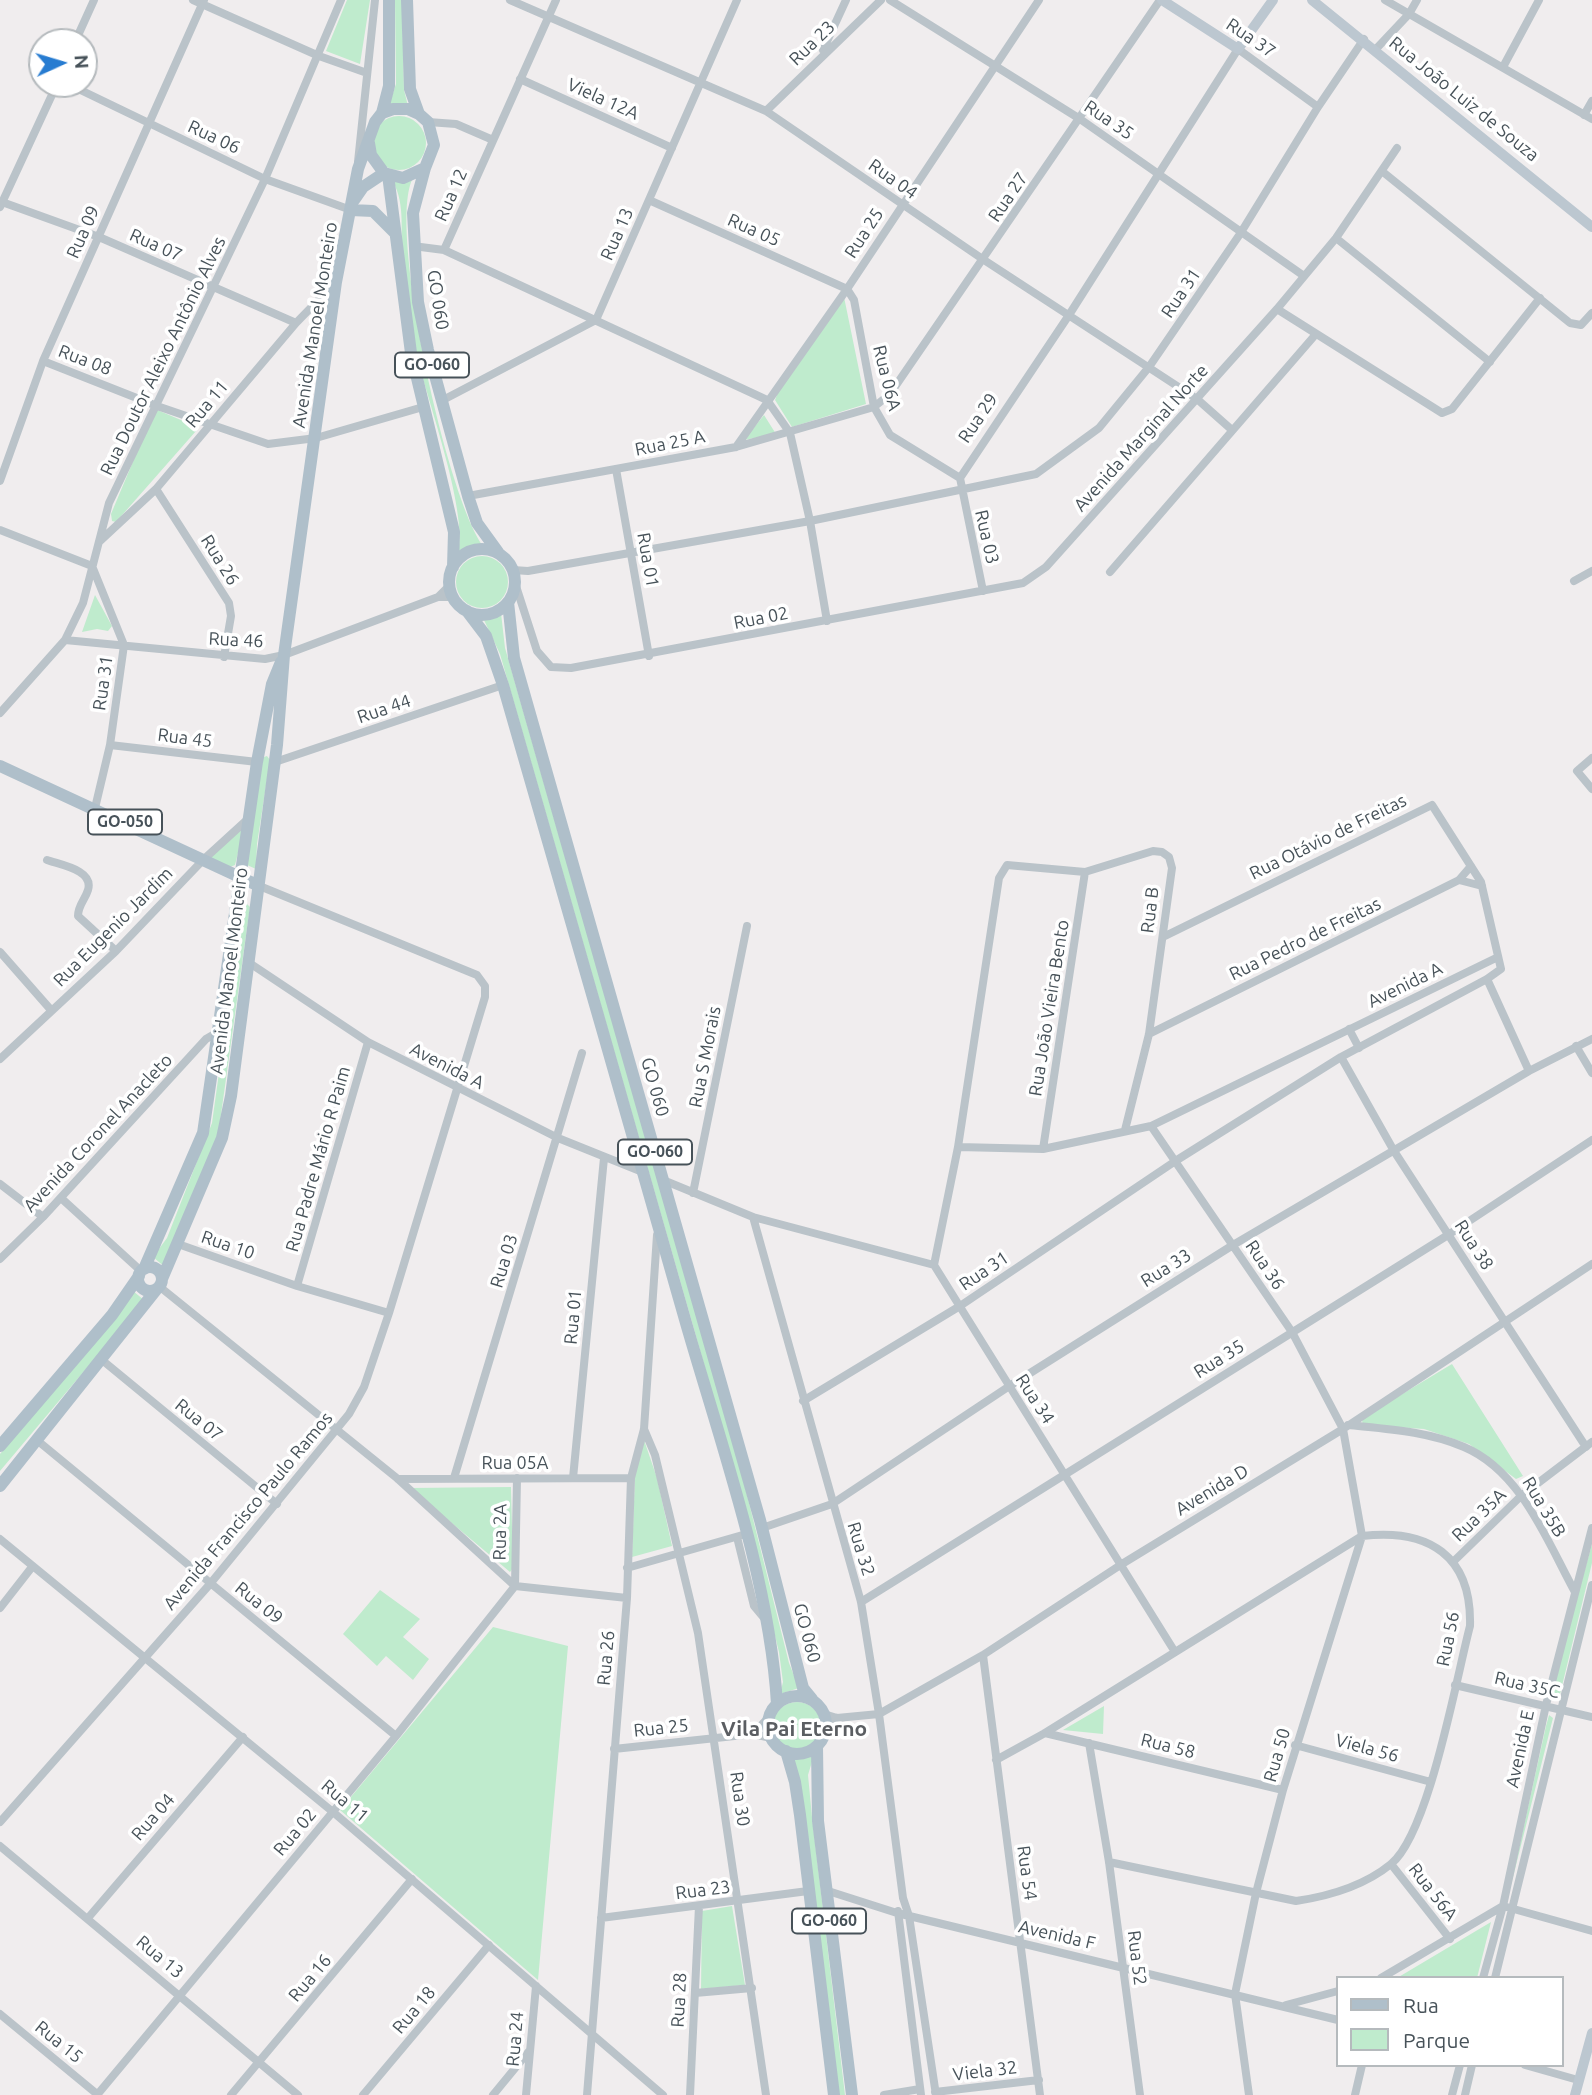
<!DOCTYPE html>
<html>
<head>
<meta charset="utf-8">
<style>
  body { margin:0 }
  #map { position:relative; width:1592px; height:2095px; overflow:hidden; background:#f0edee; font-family:Ubuntu,sans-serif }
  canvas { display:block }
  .legend { position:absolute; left:1336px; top:1976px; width:228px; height:91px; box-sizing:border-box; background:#fff; border:2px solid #b5babd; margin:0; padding:9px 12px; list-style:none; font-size:21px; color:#475259 }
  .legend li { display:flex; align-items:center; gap:14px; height:35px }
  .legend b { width:35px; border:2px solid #b5babd }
  .north { position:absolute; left:28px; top:28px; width:70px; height:70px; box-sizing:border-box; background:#fff; border:2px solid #b5babd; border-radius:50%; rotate:86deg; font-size:19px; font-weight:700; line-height:28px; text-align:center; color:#475259 }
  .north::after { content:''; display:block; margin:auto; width:24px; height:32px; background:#277cd1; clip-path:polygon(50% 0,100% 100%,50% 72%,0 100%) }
</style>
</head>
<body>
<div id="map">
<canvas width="1592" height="2095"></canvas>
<ul class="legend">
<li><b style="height:9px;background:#afbfca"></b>Rua</li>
<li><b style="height:19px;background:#bfebcd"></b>Parque</li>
</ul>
<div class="north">N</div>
</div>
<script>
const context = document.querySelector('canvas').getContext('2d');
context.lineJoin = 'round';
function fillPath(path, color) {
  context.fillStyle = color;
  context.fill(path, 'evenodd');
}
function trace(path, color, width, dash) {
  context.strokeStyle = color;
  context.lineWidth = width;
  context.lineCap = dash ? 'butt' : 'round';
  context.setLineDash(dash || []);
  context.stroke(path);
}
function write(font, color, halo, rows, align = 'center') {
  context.font = font + ' Ubuntu,sans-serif';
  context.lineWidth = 7;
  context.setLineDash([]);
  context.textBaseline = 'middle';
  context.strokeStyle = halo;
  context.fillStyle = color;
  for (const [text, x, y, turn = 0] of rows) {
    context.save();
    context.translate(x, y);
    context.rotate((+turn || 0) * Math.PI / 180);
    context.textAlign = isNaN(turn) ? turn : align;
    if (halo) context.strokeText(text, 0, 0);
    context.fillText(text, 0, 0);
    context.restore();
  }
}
fillPath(new Path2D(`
  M347,0H370L360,64L326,51Z
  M395,0H402L404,90L408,106L388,108L396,84Z
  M372 143a27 27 0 1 1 54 0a27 27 0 1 1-54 0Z
  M412,180C388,232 448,501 484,547L467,550L457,557C471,518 427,401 417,355C410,325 405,292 402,260C400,236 406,204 393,182Z
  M844,297L866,404L792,427L775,400L780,387Z
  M155,409L195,426L196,431L116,522L112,521L111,514Z
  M764,415L776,434L744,440Z
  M456 582a26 26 0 1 1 52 0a26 26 0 1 1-52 0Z
  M95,595L112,626L108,631L97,629L82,632Z
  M501,613L505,648L734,1443L789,1663L799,1688L780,1694L783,1682L779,1652L729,1451L500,654L484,620Z
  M267,756L270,760L257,844L256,869L247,865L261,758Z
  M245,825L235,865L230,867L208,858Z
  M243,900L250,907L218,1136L166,1268L153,1257L167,1238L212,1123Z
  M133,1291L144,1300L0,1471V1454Z
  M1452,1364L1523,1476L1516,1479L1469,1444L1424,1429L1365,1425L1362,1422L1364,1417Z
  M644,1440L657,1478L672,1546L632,1557L635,1474Z
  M511,1487L513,1568L510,1572L410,1488Z
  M1592,1544V1563L1560,1694L1553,1698L1551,1692Z
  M380,1590L420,1619L403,1637L429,1659L413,1680L386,1656L377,1666L343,1634Z
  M493,1627L568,1646L538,1980L340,1810Z
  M773 1726a24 24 0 1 1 48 0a24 24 0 1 1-48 0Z
  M1104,1706L1103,1734L1063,1730Z
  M1549,1715L1553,1718L1510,1889L1546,1726Z
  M814,1755L808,1775L812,1817L845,2095H838L793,1759Z
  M732,1906L745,1985L701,1989L702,1911Z
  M1491,1922L1477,1978H1397Z`), '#bfebcd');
trace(new Path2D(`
  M193,0L319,56L367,73
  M510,0L766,111L984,260L1197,399L1232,430
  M890,0L1080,119L1304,276
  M1385,0L1592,119
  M75,42L94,0
  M1376,49L1409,14L1417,0
  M823,50L846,0
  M1503,67L1539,0
  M520,79L672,148
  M68,84L265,179L351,210
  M766,111L881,0
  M1584,115L1592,101
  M428,122L456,124L493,140
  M358,162L375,0
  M1383,172L1570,323L1581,325L1592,313
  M649,200L847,289L854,300L874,407L890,435L960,478
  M2,202L99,237L296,323
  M0,207L57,84
  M1336,238L1490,362
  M413,246L444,250L767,400
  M444,250L556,0
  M1277,309L1442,413L1452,409L1540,298
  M43,361L157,406L268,444L316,438L423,407
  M767,400L790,433L810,521L827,621
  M441,401L596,320L737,0
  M736,447L847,289L1039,0
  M616,469L649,656
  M0,481L43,361L204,0
  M156,489L229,603L231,616L224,657
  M468,496L736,447L874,407L890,394L1160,0
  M0,530L92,566L124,645L110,745L95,808
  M100,541L156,489L296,323L336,282
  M513,570L528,571L810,521L1036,474L1099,428L1149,367L1240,234L1318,107L1364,39
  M1110,572L1316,334
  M1574,581L1592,571
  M515,583L537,651L551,667L571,668L1023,583L1046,567L1277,309L1336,238L1397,148
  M983,591L960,478L1069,315L1238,49L1318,107
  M438,597L450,585
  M65,640L265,659L284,655L438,597H453
  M0,713L65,640L83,603L109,503L265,179L341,0
  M110,745L257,762
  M1592,758L1577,771L1592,789
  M275,762L503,685
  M47,860C61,865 94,870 88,890C85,900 78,905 78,916L116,951
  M1459,880L1482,886
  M0,952L51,1010
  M248,962L368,1042L558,1138L645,1173
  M1487,979L1529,1071
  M1349,1029L1359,1048
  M1149,1034L1459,880L1471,866
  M1576,1046L1592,1073
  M1341,1057L1394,1151L1586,1447
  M0,1059L116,951L203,860L249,818
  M1151,1126L1292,1332L1343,1429L1362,1536L1283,1790L1256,1893L1235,1994L1249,2095
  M1125,1130L1149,1034L1172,868L1169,857L1162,852L1153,851L1085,872L1007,865L999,878L958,1147L934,1265L1175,1652
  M958,1147L1043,1149L1151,1126L1498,957
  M1043,1149L1085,872
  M663,1180L753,1217L934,1265
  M0,1184L43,1217
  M693,1193L747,926
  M61,1198L141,1271
  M753,1217L861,1602L879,1714L903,1898L909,1916L936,2095
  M178,1244L297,1286L389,1313
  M0,1259L43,1217L206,1039L218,1032
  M297,1286L368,1042
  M160,1287L398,1479L515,1586L627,1598
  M102,1360L277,1504
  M803,1401L960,1306L1177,1160L1341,1057L1487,979L1501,969L1481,882L1432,805L1163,937
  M1348,1425C1387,1429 1427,1431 1464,1447C1521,1471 1547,1541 1575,1592
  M644,1429L655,1455L698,1633L766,2095
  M38,1441L396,1736
  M454,1478L582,1053
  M573,1478L604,1158
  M398,1479L631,1478
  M762,1528L832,1504L1008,1387L1233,1245L1529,1071L1592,1039
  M737,1537L754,1606L764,1618
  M0,1539L333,1812L663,2095
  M1455,1560L1521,1496L1592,1442
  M627,1568L746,1534
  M515,1586L517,1478
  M861,1602L1448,1235L1592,1140
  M0,1608L32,1567
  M983,1655L1040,2095
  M1455,1685L1592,1717
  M824,1714L837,1718L879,1714L983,1655L1122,1564L1343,1429L1592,1264
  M826,1728L837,1718
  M1045,1733L1283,1790
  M753,1734L769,1717
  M1089,1743L1109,1862L1140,2095
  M1295,1745L1431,1782
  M614,1749L753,1734L771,1738
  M996,1760L1045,1733L1362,1536C1429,1528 1472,1556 1470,1626C1456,1679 1429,1833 1391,1864C1364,1886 1330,1896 1296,1901L1109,1862
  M0,1822L210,1584L349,1414L364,1387L389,1313L485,997V986L477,975L257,885
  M0,1846L298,2095
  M1391,1864L1450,1939
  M825,1890L897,1913L1338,2020
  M898,1911L921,2095
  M88,1918L243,1737
  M601,1918L808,1891
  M1381,1978L1503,1906L1592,1931
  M1483,1978L1503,1906L1546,1705L1592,1528
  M1495,1978L1592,1585
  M695,1993L752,1988
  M1286,2005L1338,1991
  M0,2014L97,2094
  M1525,2065L1578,2080
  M935,2092L1039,2080
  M97,2095L396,1736L515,1586
  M231,2095L412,1879
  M363,2095L489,1945
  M493,2095L530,2050
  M526,2095L536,1986
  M587,2095L627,1598L631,1478L644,1429L657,1235
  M690,2095L699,1906
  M884,2095L920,2089
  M1355,2095L1362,2065
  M1452,2095L1460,2065
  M1465,2095L1472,2065`), '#bac3c9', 8);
trace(new Path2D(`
  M1162,0L1238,49L1273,0
  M1312,0L1592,227
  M1575,2095L1592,2033`), '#bcc7d0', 10);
trace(new Path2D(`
  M407,0L410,89L419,114
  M382,113L389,86V0
  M425,168L413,213L418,302L428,350L468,496L477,523L498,552
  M388,175L411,353L454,532L453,567
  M354,200L363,187L384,173
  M351,210L373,211L394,232
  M449 582a33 33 0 1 1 66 0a33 33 0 1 1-66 0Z
  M508,602L514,658L760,1520L803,1688L812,1699
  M467,611L486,636L503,685C565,898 625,1110 686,1323C720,1441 770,1582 777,1704
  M0,766L257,885
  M138 1279a12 12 0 1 1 24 0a12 12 0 1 1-24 0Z
  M144,1269L203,1133L257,762L272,684L281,662
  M162,1279L222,1138L231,1096L277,745L284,655L336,282L358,169L375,122L382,113L393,109H408L419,114L428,122L434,145L425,168L403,178L384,173L371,155L369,143
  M0,1446L112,1315L139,1276
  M0,1486L156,1290
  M768 1725a29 29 0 1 1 58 0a29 29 0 1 1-58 0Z
  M817,1746L818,1821L852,2095
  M786,1751L795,1782L800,1815L834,2095`), '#afbfca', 12);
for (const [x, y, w] of [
  [432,365,74],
  [125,822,74],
  [655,1152,74],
  [829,1921,74]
]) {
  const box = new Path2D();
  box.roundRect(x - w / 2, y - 12.5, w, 25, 5);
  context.fillStyle = '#fff';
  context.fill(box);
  trace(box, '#475259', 2);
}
write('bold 16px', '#475259', null, [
  ["GO-060",432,365],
  ["GO-050",125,822],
  ["GO-060",655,1152],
  ["GO-060",829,1921]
]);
write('18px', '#475259', '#fff', [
  ["Rua 37",1251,38,34],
  ["Rua 23",812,43,-44],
  ["Viela 12A",603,99,24],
  ["Rua João Luiz de Souza",1464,99,39],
  ["Rua 35",1109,120,34],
  ["Rua 06",214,137,25],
  ["Rua 04",893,179,35],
  ["Rua 12",451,195,-66],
  ["Rua 27",1008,197,-56],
  ["Rua 05",754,230,24],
  ["Rua 09",83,232,-66],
  ["Rua 25",864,233,-57],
  ["Rua 13",617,234,-66],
  ["Rua 07",156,245,24],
  ["Rua 31",1181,293,-56],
  ["GO 060",438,300,81],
  ["Avenida Manoel Monteiro",315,325,-81],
  ["Rua Doutor Aleixo Antônio Alves",163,356,-64],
  ["Rua 08",85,360,21],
  ["Rua 06A",887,378,76],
  ["Rua 11",207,404,-50],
  ["Rua 29",978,418,-56],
  ["Avenida Marginal Norte",1141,438,-48],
  ["Rua 25 A",670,443,-11],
  ["Rua 03",987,537,77],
  ["Rua 26",220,560,58],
  ["Rua 01",648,560,80],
  ["Rua 02",761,618,-11],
  ["Rua 46",236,640,3],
  ["Rua 31",103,683,-82],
  ["Rua 44",384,709,-19],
  ["Rua 45",185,738,7],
  ["Rua Otávio de Freitas",1328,837,-26],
  ["Rua B",1150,910,-83],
  ["Rua Eugenio Jardim",113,927,-45],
  ["Rua Pedro de Freitas",1305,939,-26],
  ["Avenida Manoel Monteiro",229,971,-83],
  ["Avenida A",1405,985,-26],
  ["Rua João Vieira Bento",1049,1008,-81],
  ["Rua S Morais",705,1057,-79],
  ["Avenida A",447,1066,27],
  ["GO 060",655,1087,74],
  ["Avenida Coronel Anacleto",98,1133,-47],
  ["Rua Padre Mário R Paim",318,1159,-74],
  ["Rua 10",228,1245,19],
  ["Rua 38",1474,1245,57],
  ["Rua 03",504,1261,-73],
  ["Rua 36",1265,1265,56],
  ["Rua 33",1166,1268,-32],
  ["Rua 31",984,1271,-34],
  ["Rua 01",573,1317,-85],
  ["Rua 35",1219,1359,-32],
  ["Rua 34",1035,1399,57],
  ["Rua 07",199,1420,39],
  ["Rua 05A",515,1463],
  ["Avenida D",1212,1490,-31],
  ["Rua 35B",1544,1507,59],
  ["Avenida Francisco Paulo Ramos",248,1511,-50],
  ["Rua 35A",1479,1515,-44],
  ["Rua 2A",500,1532,-89],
  ["Rua 32",861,1549,73],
  ["Rua 09",259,1603,39],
  ["GO 060",807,1633,75],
  ["Rua 56",1448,1639,-79],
  ["Rua 26",606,1658,-85],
  ["Rua 35C",1527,1685,13],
  ["Rua 25",661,1728,-6],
  ["Rua 58",1168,1746,14],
  ["Viela 56",1367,1748,15],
  ["Avenida E",1520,1749,-78],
  ["Rua 50",1277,1755,-74],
  ["Rua 30",740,1799,82],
  ["Rua 11",345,1801,40],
  ["Rua 04",153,1817,-49],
  ["Rua 02",295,1832,-50],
  ["Rua 54",1027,1873,82],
  ["Rua 23",703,1890,-7],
  ["Rua 56A",1433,1892,52],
  ["Avenida F",1057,1935,13],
  ["Rua 13",160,1957,40],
  ["Rua 52",1137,1958,83],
  ["Rua 16",310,1978,-50],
  ["Rua 28",679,2000,-87],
  ["Rua 18",414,2010,-50],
  ["Rua 24",515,2039,-85],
  ["Rua 15",59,2042,39],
  ["Viela 32",985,2071,-7]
]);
write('bold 21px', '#5b5e62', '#fff', [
  ["Vila Pai Eterno",794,1729]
]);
</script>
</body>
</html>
